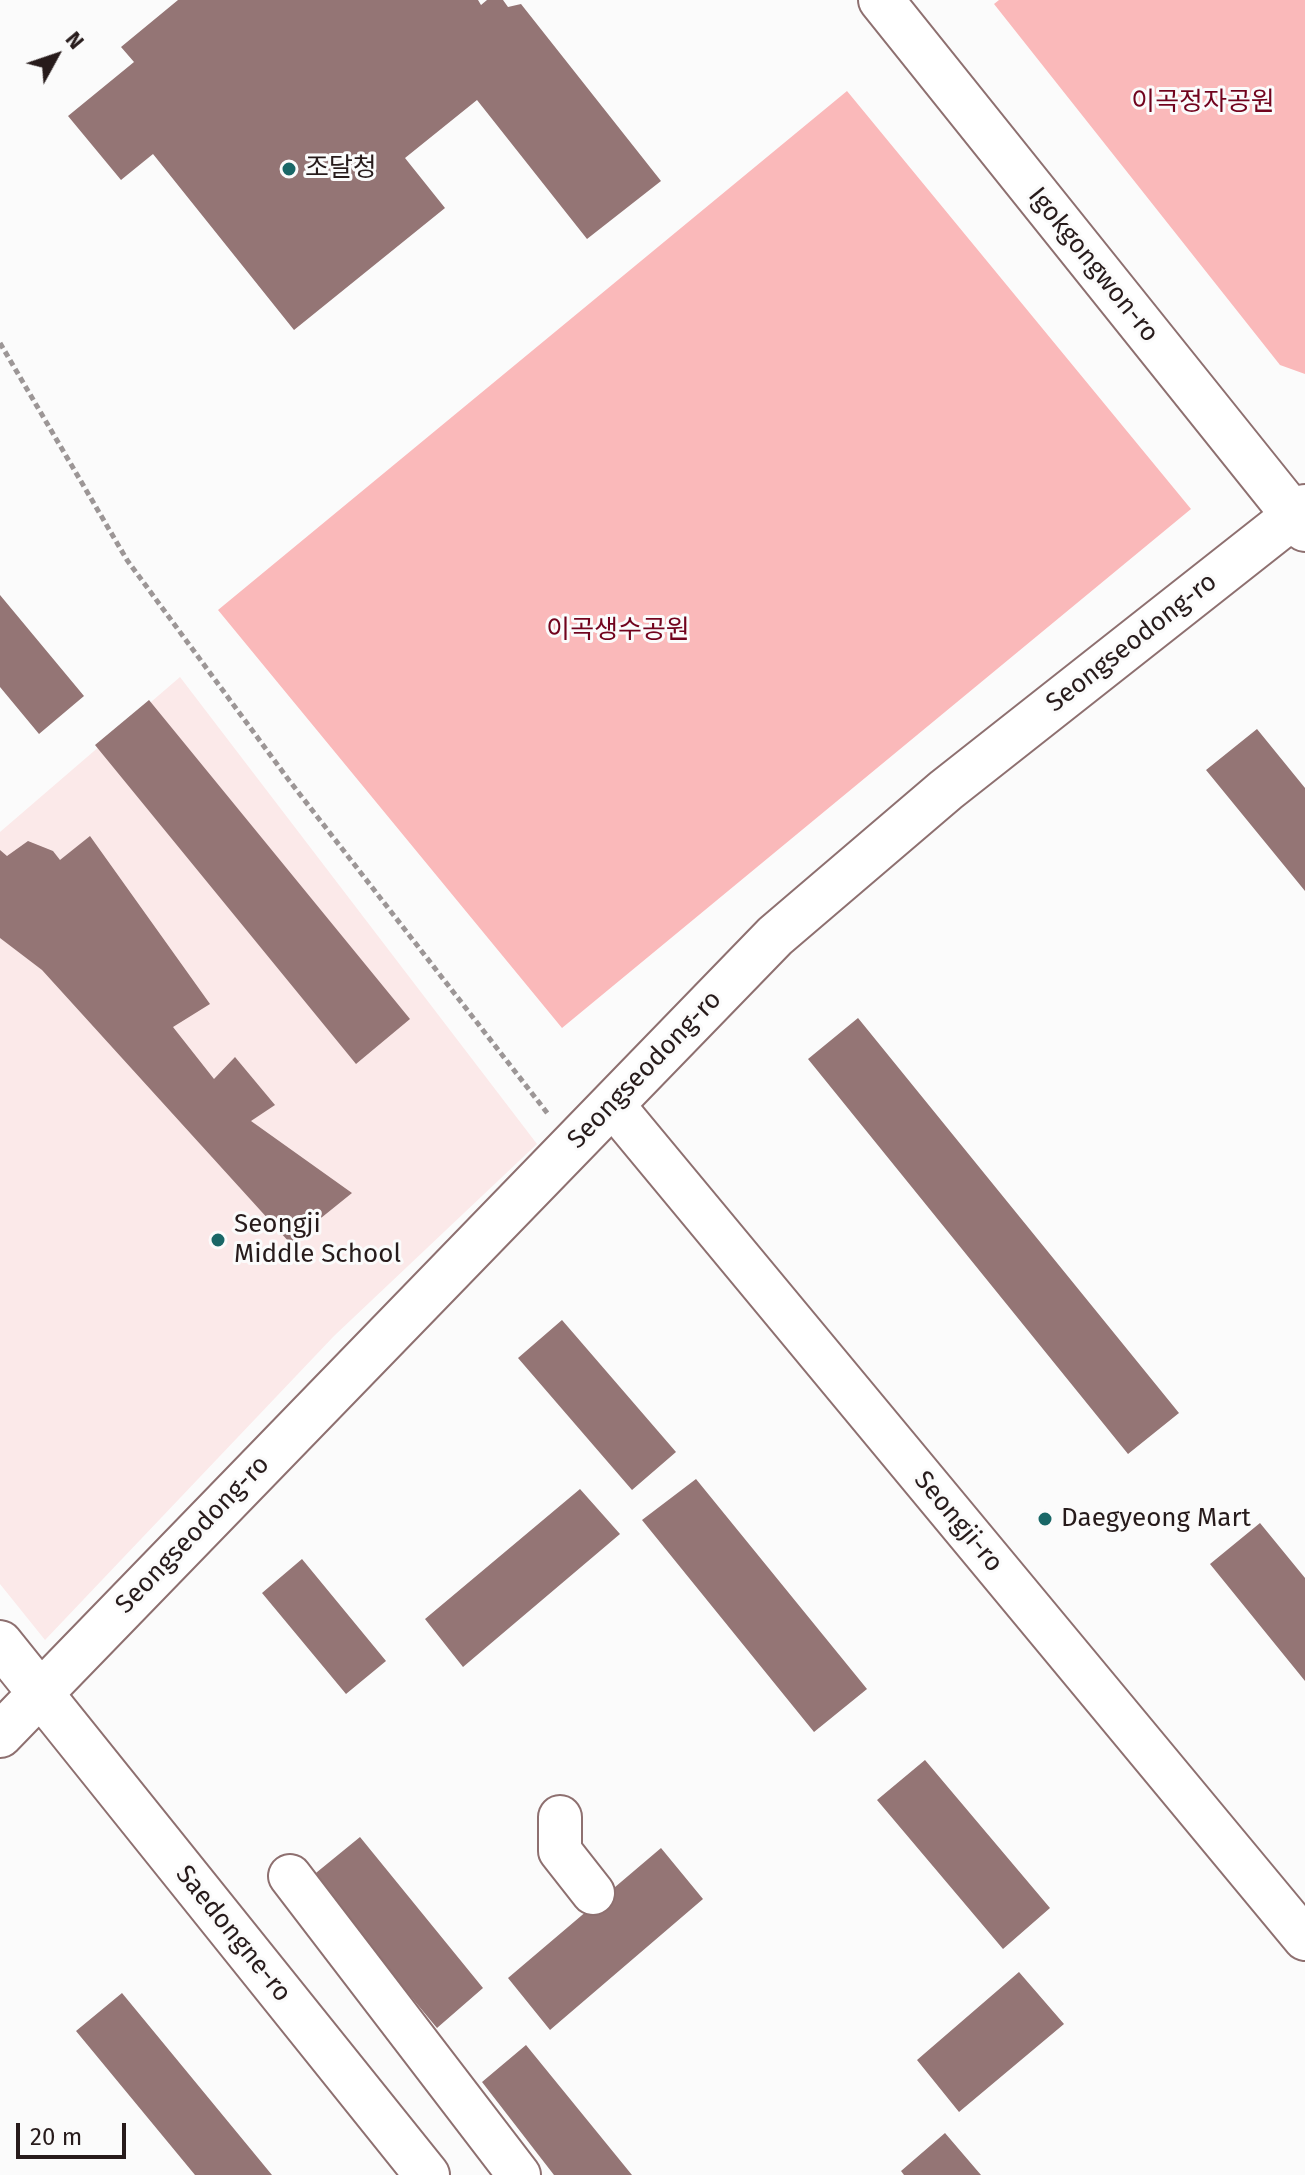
<!DOCTYPE html>
<html>
<head>
<meta charset="utf-8">
<style>
  body { margin:0 }
  #map { position:relative; width:1305px; height:2175px; overflow:hidden; background:#fbfbfb; font-family:"Fira Sans",sans-serif }
  canvas { display:block }
  .north { position:absolute; left:16px; top:16px; width:80px; height:80px; -webkit-text-stroke:6px #fbfbfb; paint-order:stroke; rotate:50deg; font-size:22px; font-weight:700; line-height:32px; text-align:center; color:#271b1b }
  .north::after { content:''; display:block; margin:auto; width:28px; height:36px; background:#271b1b; clip-path:polygon(50% 0,100% 100%,50% 72%,0 100%) }
  .scale { position:absolute; left:16px; top:2123px; width:110px; height:36px; box-sizing:border-box; border:4px solid #271b1b; border-top:0; padding-left:10px; font-size:24px; line-height:28px; white-space:nowrap; color:#271b1b; -webkit-text-stroke:6px #fbfbfb; paint-order:stroke }
</style>
</head>
<body>
<div id="map">
<canvas width="1305" height="2175"></canvas>
<div class="north">N</div>
<div class="scale">20 m</div>
</div>
<script>
const context = document.querySelector('canvas').getContext('2d');
context.lineJoin = 'round';
function fillPath(path, color) {
  context.fillStyle = color;
  context.fill(path, 'evenodd');
}
function trace(path, color, width, dash) {
  context.strokeStyle = color;
  context.lineWidth = width;
  context.lineCap = dash ? 'butt' : 'round';
  context.setLineDash(dash || []);
  context.stroke(path);
}
function write(font, color, halo, rows, align = 'center') {
  context.font = font + ' "Fira Sans","Noto Sans KR",sans-serif';
  context.lineWidth = 6;
  context.setLineDash([]);
  context.textBaseline = 'middle';
  context.strokeStyle = halo;
  context.fillStyle = color;
  for (const [text, x, y, turn = 0] of rows) {
    context.save();
    context.translate(x, y);
    context.rotate((+turn || 0) * Math.PI / 180);
    context.textAlign = isNaN(turn) ? turn : align;
    if (halo) context.strokeText(text, 0, 0);
    context.fillText(text, 0, 0);
    context.restore();
  }
}
fillPath(new Path2D(`
  M180,677L537,1144L334,1336L45,1640L0,1584V832Z`), '#fbe9e9');
fillPath(new Path2D(`
  M999,0H1305V374L1280,365L994,4Z
  M847,91L1191,509L562,1028L218,610Z`), '#fab9ba');
fillPath(new Path2D(`
  M178,0H478L481,5L487,0H503L508,7L521,4L661,181L587,239L477,100L405,158L445,208L294,330L153,154L121,180L68,116L134,62L121,47Z
  M0,595L84,696L39,734L0,687Z
  M149,700L410,1019L356,1064L95,745Z
  M1257,729L1305,788V891L1206,770Z
  M90,836L210,1004L173,1027L214,1079L235,1057L275,1105L251,1121L352,1193L290,1243L42,970L0,938V850L7,856L28,841L53,851L60,860Z
  M858,1018L1179,1413L1128,1454L808,1059Z
  M562,1320L676,1452L632,1490L518,1358Z
  M696,1479L867,1689L814,1732L642,1520Z
  M580,1489L620,1534L463,1667L425,1619Z
  M1260,1523L1305,1578V1681L1210,1564Z
  M302,1559L386,1661L346,1694L262,1593Z
  M925,1760L1050,1908L1003,1949L877,1800Z
  M360,1837L483,1988L437,2028L311,1877Z
  M661,1848L703,1899L550,2030L508,1978Z
  M1019,1972L1064,2024L959,2112L917,2060Z
  M122,1993L272,2175H195L76,2031Z
  M526,2045L632,2175H554L482,2082Z
  M945,2133L981,2175H904L901,2171Z`), '#947575');
const street = new Path2D(`
  M612,1104L1305,1939
  M560,1817V1851L593,1893
  M290,1876L519,2175`);
const secondary = new Path2D(`
  M881,0L1305,529
  M0,1643L427,2175
  M0,1735L775,936L946,790L1305,507`);
trace(street, '#8e7070', 46);
trace(secondary, '#8e7070', 48);
trace(new Path2D(`
  M0,343L127,560L288,779L548,1114`), '#9c9696', 5, [6, 4]);
trace(street, '#fff', 42);
trace(secondary, '#fff', 44);
for (const [x, y, r, color] of [
  [289,169,8,"#196767"],
  [218,1240,8,"#196767"],
  [1045,1519,8,"#196767"]
]) {
  const dot = new Path2D();
  dot.arc(x, y, r, 0, 2 * Math.PI);
  context.fillStyle = color;
  context.fill(dot);
  trace(dot, '#fbfbfb', 3);
}
write('26px', '#71031d', '#fbfbfb', [
  ["이곡정자공원",1203,103],
  ["이곡생수공원",618,631]
]);
write('26px', '#271b1b', '#fbfbfb', [
  ["조달청",305,169],
  ["Seongji",234,1225],
  ["Middle School",234,1255],
  ["Daegyeong Mart",1061,1519]
], 'left');
write('26px', '#271b1b', '#fbfbfb', [
  ["Igokgongwon-ro",1093,265,51],
  ["Seongseodong-ro",1132,643,-38],
  ["Seongseodong-ro",645,1070,-46],
  ["Seongji-ro",958,1522,50],
  ["Seongseodong-ro",193,1535,-46],
  ["Saedongne-ro",233,1934,51]
]);
</script>
</body>
</html>
